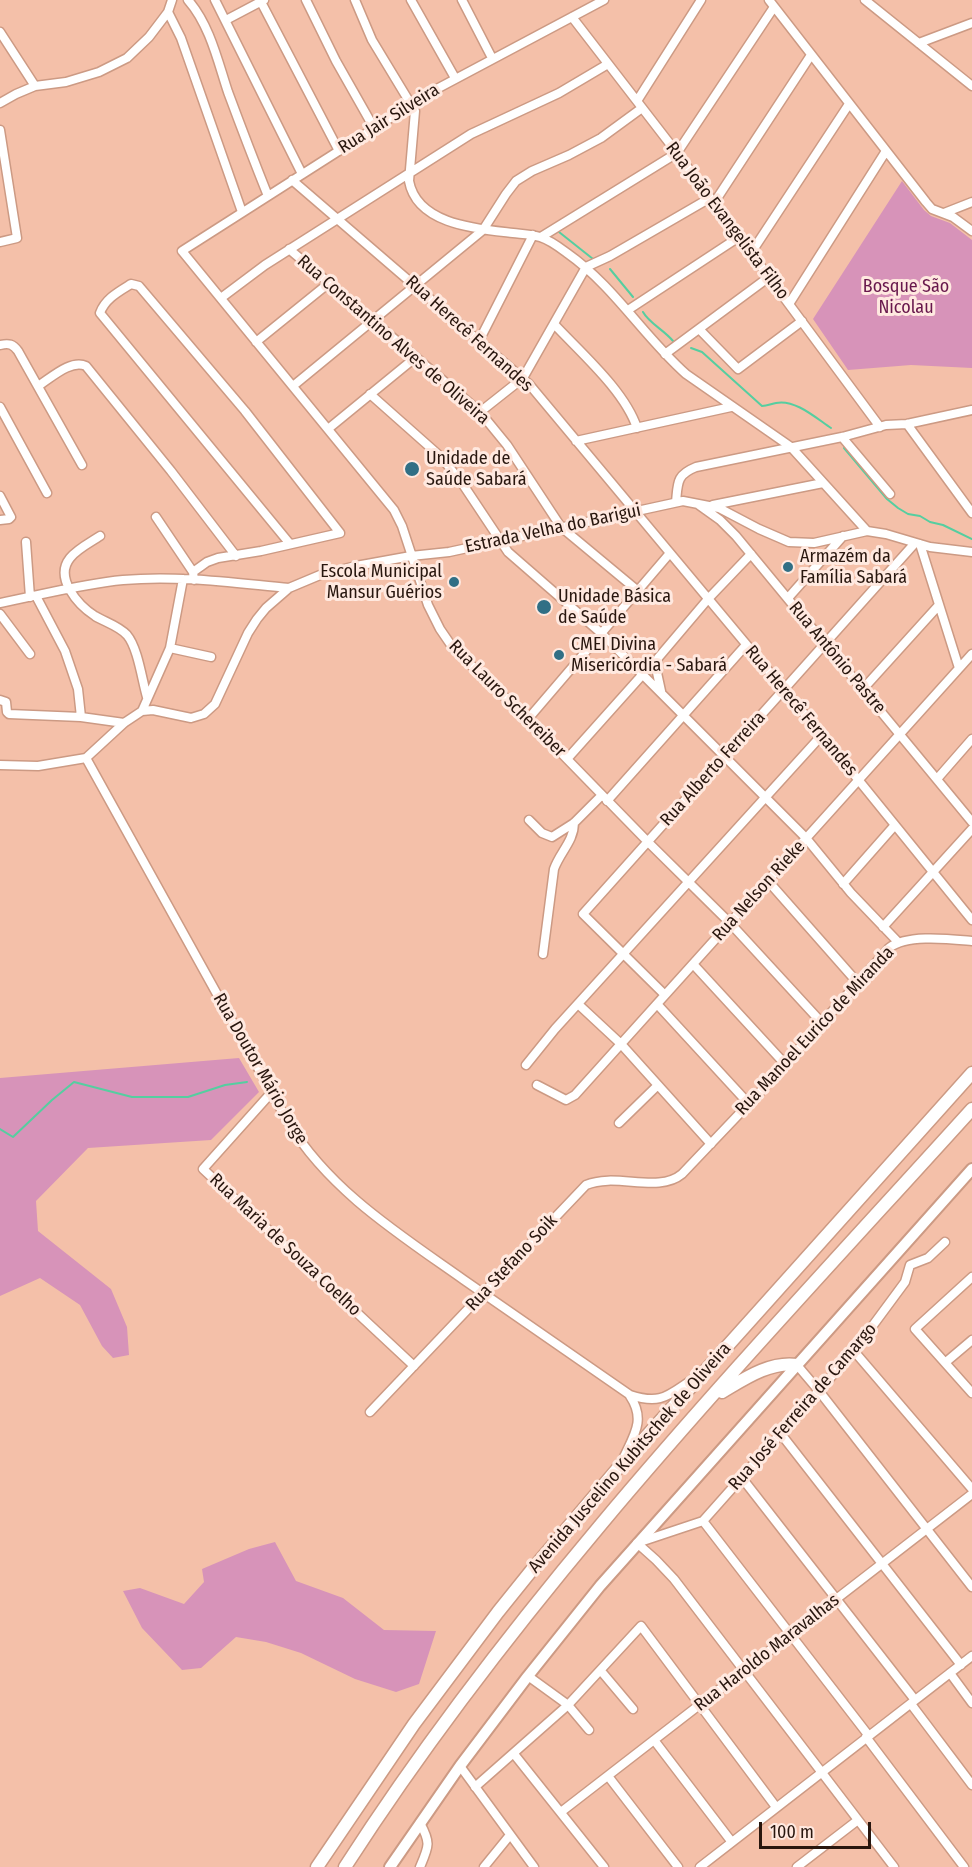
<!DOCTYPE html>
<html>
<head>
<meta charset="utf-8">
<style>
  body { margin:0 }
  #map { position:relative; width:972px; height:1867px; overflow:hidden; background:#f4c0a9; font-family:"Fira Sans Condensed",sans-serif }
  canvas { display:block }
  .scale { position:absolute; left:759px; top:1822px; width:112px; height:27px; box-sizing:border-box; border:3px solid #28160e; border-top:0; padding-left:8px; font-size:18px; line-height:21px; white-space:nowrap; color:#28160e; -webkit-text-stroke:4px #ffe9e0; paint-order:stroke }
</style>
</head>
<body>
<div id="map">
<canvas width="972" height="1867"></canvas>
<div class="scale">100 m</div>
</div>
<script>
const context = document.querySelector('canvas').getContext('2d');
context.lineJoin = 'round';
function fillPath(path, color) {
  context.fillStyle = color;
  context.fill(path, 'evenodd');
}
function trace(path, color, width, dash) {
  context.strokeStyle = color;
  context.lineWidth = width;
  context.lineCap = dash ? 'butt' : 'round';
  context.setLineDash(dash || []);
  context.stroke(path);
}
function write(font, color, halo, rows, align = 'center') {
  context.font = font + ' "Fira Sans Condensed",sans-serif';
  context.lineWidth = 6;
  context.setLineDash([]);
  context.textBaseline = 'middle';
  context.strokeStyle = halo;
  context.fillStyle = color;
  for (const [text, x, y, turn = 0] of rows) {
    context.save();
    context.translate(x, y);
    context.rotate((+turn || 0) * Math.PI / 180);
    context.textAlign = isNaN(turn) ? turn : align;
    if (halo) context.strokeText(text, 0, 0);
    context.fillText(text, 0, 0);
    context.restore();
  }
}
fillPath(new Path2D(`
  M902,181L924,210L931,216L950,223L972,240V368L911,365L848,370L813,319Z
  M239,1058L259,1092L211,1140L88,1148L36,1201L38,1231L111,1289L127,1327L129,1355L113,1358L102,1346L80,1305L40,1278L0,1296V1078Z
  M275,1542L296,1581L343,1598L384,1630L436,1631L419,1684L396,1692L355,1679L301,1653L266,1642L236,1637L201,1668L182,1670L142,1628L123,1591L140,1588L184,1604L204,1582L202,1569L249,1549Z`), '#d793b9');
trace(new Path2D(`
  M559,232L593,259
  M610,269L633,297
  M643,312C649,323 664,330 673,341
  M691,348L702,352L762,406C767,406 771,404 776,403C795,399 816,418 831,428
  M844,448L887,499L898,508L908,514L920,516L930,522L943,525L972,539
  M0,1129L13,1137L52,1100L74,1082L132,1097H188L225,1085L247,1082`), '#55cea0', 2);
const minor = new Path2D(`
  M188,0C210,25 218,62 228,92C241,127 254,161 268,196
  M215,0L302,174
  M260,0L339,151
  M306,0L336,61L374,128
  M355,0L372,40L415,111L409,181C417,225 478,229 513,233C521,234 531,234 540,237C550,240 559,247 567,253C614,286 644,337 686,374L791,447L867,531
  M411,0L455,78
  M462,0L492,58
  M604,0L431,92L182,251L394,510L402,526L428,605L440,629L453,648L528,719L648,842L730,923L822,1023
  M769,0L926,202L932,209L953,217L972,231
  M865,0L972,86
  M168,12L181,38L242,212
  M572,17L677,153L880,427
  M226,20L264,0
  M0,32L35,86
  M919,43L972,23
  M637,101L701,0
  M0,103L16,94L35,86L66,82L99,72L127,58L149,37L168,12L172,0
  M0,130L17,238L0,242
  M292,180L529,384L822,735L972,920
  M714,203L811,55
  M944,213L972,202
  M541,237L677,153L774,7
  M289,249L480,412L507,445L561,527L638,591
  M751,253L849,104
  M221,298L265,265L471,134L559,93L608,64
  M789,304L886,151
  M628,310L739,237
  M554,324C581,353 625,391 637,428
  M699,329L738,369L802,321
  M479,341L533,235
  M256,342L329,283
  M0,345C9,343 13,344 18,351L82,465
  M665,354L769,277
  M38,386C51,378 71,359 86,366L171,471L236,556
  M293,386L483,230L506,194L516,181L532,171L569,155L601,138L642,108
  M370,394L441,457L462,483L508,552L601,633L806,838L851,893L898,942
  M0,407L47,493
  M480,412L523,378L586,267L610,256L710,198
  M907,424L972,513
  M328,429L416,357
  M842,437L890,494
  M576,441L731,407
  M0,496L11,517L9,519L0,520
  M676,502C678,483 676,475 696,467L842,437L886,425L907,424L972,410
  M699,505L720,520L736,536L972,822
  M713,505L823,483
  M156,517L193,572
  M100,536C91,542 77,549 70,558C54,578 78,605 95,616C105,622 119,626 127,635C138,648 142,680 147,697
  M26,542L30,597
  M920,544L959,668
  M194,580L193,572L207,562L218,558L261,551L340,533L245,411L139,286L131,284C118,292 105,299 100,313L290,544
  M36,596L65,651L78,689L81,717
  M788,598L843,536
  M0,603C41,595 81,584 123,580C178,575 234,583 289,588
  M0,614L30,654
  M170,648L211,657
  M863,689L939,605
  M661,691L656,668L658,658L708,599L751,554
  M0,700L6,702L7,712L9,714L81,717L124,723
  M142,711L170,648L183,579
  M528,719L670,553
  M86,758L288,1122C330,1191 399,1234 464,1280C519,1318 575,1357 630,1395C661,1405 667,1396 693,1379
  M567,759L643,674
  M0,765L38,766L86,758L124,723L142,711L153,710L191,718L204,714L215,704L248,633L257,619L266,608L289,588L320,575L356,566L411,556L449,552L683,501L719,508L759,529L789,542L814,543L867,531L886,534L930,547L972,552
  M937,779L972,739
  M607,801L746,645
  M529,820L542,833L552,837L574,823L602,795
  M768,881L857,982
  M843,884L895,825
  M883,927L972,829
  M543,954L554,869C560,852 574,841 574,823
  M693,964L785,1064
  M665,995L583,914L915,543
  M578,1004L621,1044L711,1144
  M657,1004L749,1104
  M526,1065L555,1029L822,735
  M537,1085L566,1100L575,1095L972,654
  M271,1093L203,1169L414,1366
  M619,1123L658,1085
  M972,1277L915,1329L972,1393
  M854,1351L972,1489
  M946,1362L972,1340
  M797,1365L819,1391L972,1587
  M370,1412L586,1185C616,1172 658,1194 682,1174L760,1092L889,948C907,934 949,939 972,941
  M781,1434L961,1665
  M623,1459C634,1435 646,1420 630,1396
  M742,1478L915,1700
  M703,1521L869,1736
  M640,1542L703,1521L854,1351L905,1282L910,1265L928,1258L945,1242
  M637,1543L656,1560L674,1579L894,1867
  M601,1671L633,1709
  M950,1673L972,1703
  M528,1676L568,1705L589,1730
  M911,1704L972,1785
  M866,1737L964,1867
  M654,1740L731,1841
  M514,1754L604,1867
  M460,1766L534,1867
  M608,1776L678,1867
  M475,1787L568,1705L641,1626L776,1807
  M561,1812L972,1494
  M420,1823C431,1843 429,1846 420,1867
  M484,1867L510,1835
  M700,1867L972,1656
  M797,1867L858,1820`);
const major = new Path2D(`
  M390,1867L460,1766L528,1676L600,1586L972,1169`);
const highway = new Path2D(`
  M722,1392C744,1379 770,1361 797,1365
  M317,1867L414,1724L498,1612L531,1571L619,1467L972,1073
  M345,1867C523,1590 752,1352 972,1109`);
trace(minor, '#cc9a84', 11);
trace(major, '#cc9a84', 14);
trace(highway, '#cc9a84', 15);
trace(minor, '#fff', 8);
trace(major, '#fff', 10);
trace(highway, '#fff', 12);
for (const [x, y, r, color] of [
  [412,469,8,"#316f85"],
  [788,567,6,"#316f85"],
  [454,582,6,"#316f85"],
  [544,607,8,"#316f85"],
  [559,655,6,"#316f85"]
]) {
  const dot = new Path2D();
  dot.arc(x, y, r, 0, 2 * Math.PI);
  context.fillStyle = color;
  context.fill(dot);
  trace(dot, '#ffe9e0', 2);
}
write('18px', '#28160e', '#ffe9e0', [
  ["Rua Jair Silveira",389,119,-32],
  ["Rua João Evangelista Filho",727,221,53],
  ["Rua Herecê Fernandes",469,334,42],
  ["Rua Constantino Alves de Oliveira",393,340,41],
  ["Estrada Velha do Barigui",553,529,-12],
  ["Rua Antônio Pastre",837,658,50],
  ["Rua Lauro Schereiber",507,699,45],
  ["Rua Herecê Fernandes",801,711,50],
  ["Rua Alberto Ferreira",713,769,-48],
  ["Rua Nelson Rieke",759,891,-48],
  ["Rua Manoel Eurico de Miranda",815,1031,-47],
  ["Rua Doutor Mário Jorge",260,1069,60],
  ["Rua Maria de Souza Coelho",285,1245,43],
  ["Rua Stefano Soik",512,1263,-47],
  ["Rua José Ferreira de Camargo",803,1407,-49],
  ["Avenida Juscelino Kubitschek de Oliveira",630,1458,-49],
  ["Rua Haroldo Maravalhas",767,1653,-38]
]);
write('18px', '#68174c', '#ffe9e0', [
  ["Bosque São",906,287],
  ["Nicolau",906,308]
]);
write('18px', '#28160e', '#ffe9e0', [
  ["Unidade de",426,459],
  ["Saúde Sabará",426,480],
  ["Armazém da",800,557],
  ["Família Sabará",800,578],
  ["Escola Municipal",442,572,"right"],
  ["Mansur Guérios",442,593,"right"],
  ["Unidade Básica",558,597],
  ["de Saúde",558,618],
  ["CMEI Divina",571,645],
  ["Misericórdia - Sabará",571,666]
], 'left');
</script>
</body>
</html>
